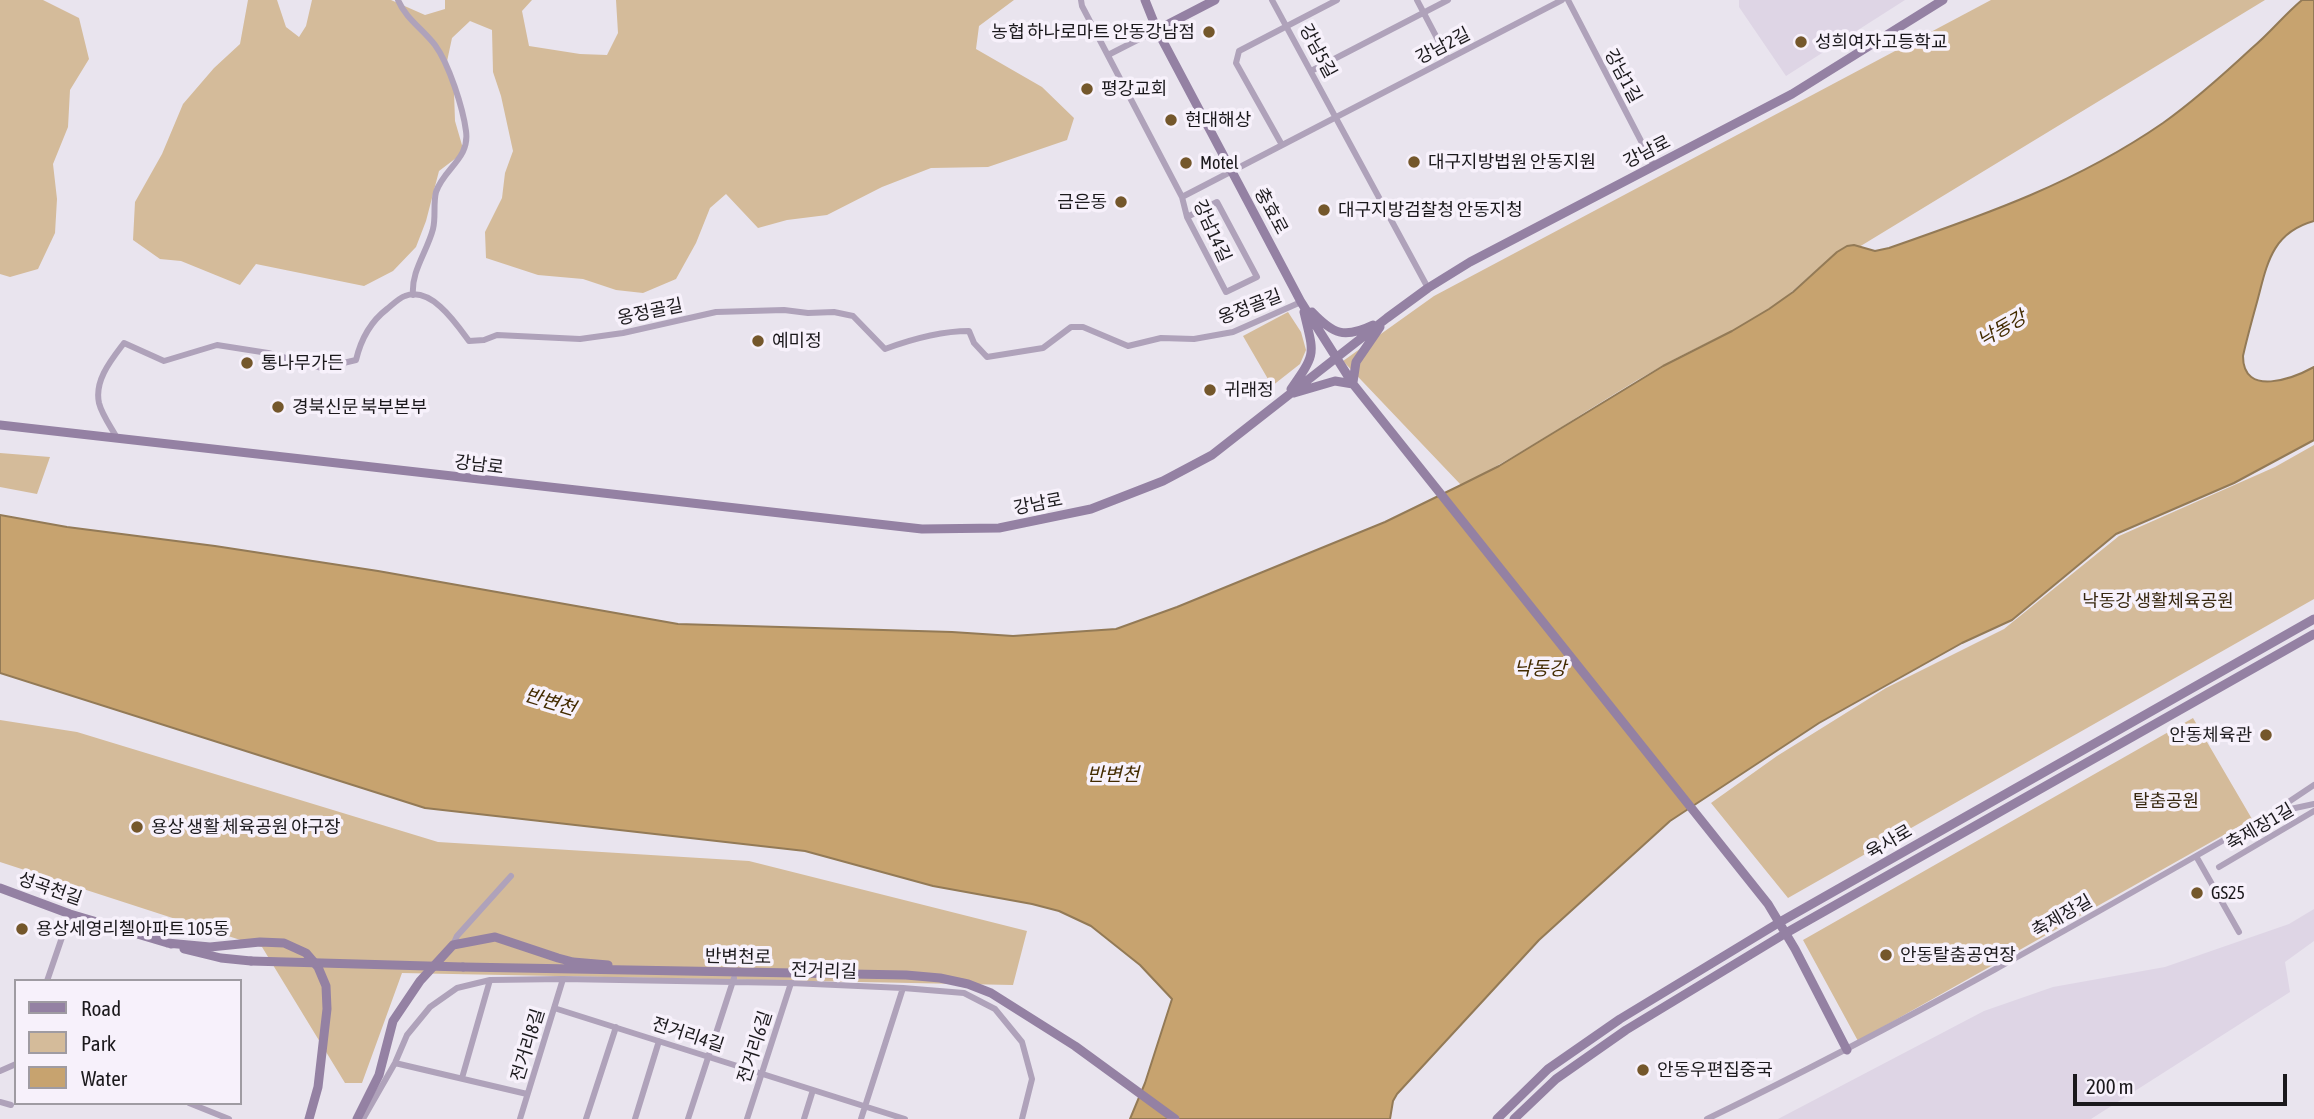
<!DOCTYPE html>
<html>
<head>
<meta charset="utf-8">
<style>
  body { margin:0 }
  #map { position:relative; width:2314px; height:1119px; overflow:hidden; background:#e9e4ee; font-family:"Asap Condensed",sans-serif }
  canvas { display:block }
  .legend { position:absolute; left:14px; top:979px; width:228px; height:126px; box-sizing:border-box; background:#f7f1fb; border:2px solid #9f9ba2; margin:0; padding:9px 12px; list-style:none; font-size:21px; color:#1b191c }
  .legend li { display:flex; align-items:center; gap:14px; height:35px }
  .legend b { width:35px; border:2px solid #9f9ba2 }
  .scale { position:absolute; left:2073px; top:1074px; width:214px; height:32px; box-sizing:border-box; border:4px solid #1b191c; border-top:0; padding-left:9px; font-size:21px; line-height:24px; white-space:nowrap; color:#1b191c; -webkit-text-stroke:5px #f7f1fb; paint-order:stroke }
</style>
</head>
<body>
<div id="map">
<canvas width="2314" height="1119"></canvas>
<ul class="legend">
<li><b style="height:9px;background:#9481a3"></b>Road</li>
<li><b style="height:19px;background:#d4bb9a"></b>Park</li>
<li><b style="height:19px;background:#c7a36f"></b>Water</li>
</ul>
<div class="scale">200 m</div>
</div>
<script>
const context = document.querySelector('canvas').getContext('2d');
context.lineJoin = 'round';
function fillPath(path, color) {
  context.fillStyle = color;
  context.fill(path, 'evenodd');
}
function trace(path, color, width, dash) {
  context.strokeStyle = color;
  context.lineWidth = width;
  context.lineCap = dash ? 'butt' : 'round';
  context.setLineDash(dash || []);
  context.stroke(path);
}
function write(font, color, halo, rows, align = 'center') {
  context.font = font + ' "Asap Condensed","Noto Sans KR",sans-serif';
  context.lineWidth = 7;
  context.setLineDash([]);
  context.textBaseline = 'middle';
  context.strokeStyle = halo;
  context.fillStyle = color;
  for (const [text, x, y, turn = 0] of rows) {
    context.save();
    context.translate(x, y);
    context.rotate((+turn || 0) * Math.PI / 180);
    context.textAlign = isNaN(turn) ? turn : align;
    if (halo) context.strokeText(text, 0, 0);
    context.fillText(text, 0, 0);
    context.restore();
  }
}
fillPath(new Path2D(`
  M1739,0H1905L1786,76L1739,7Z
  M2314,909V941L2285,962L2290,992L2091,1119H1778L1984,1011L2053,987L2165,967L2289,924Z`), '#ded5e5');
fillPath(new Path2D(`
  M0,0H43L79,18L89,59L70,90L68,127L53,164L57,199L55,233L38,269L10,277L0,274Z
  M248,0H277L286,27L299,37L306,26L312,0H391L425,15L445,9V0H532L522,11L529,46L580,54L607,55L618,33L616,0H1014L979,26L976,49L1042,87L1074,118L1067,140L988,167L931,168L882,187L827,215L787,220L758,228L726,194L710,208L696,243L676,279L643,293L616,290L583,279L538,275L486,258L485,232L502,198L505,173L513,151L501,96L493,72L492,30L470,21L452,38L446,66L454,92L455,121L464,152L439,171L426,221L416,247L393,271L364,286L256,264L240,285L181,261L160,259L133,240L135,202L162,154L183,104L214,68L240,44Z
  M1991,0H2265L1859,247L1854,245C1822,259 1799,289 1770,309C1736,331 1698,346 1662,366C1594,404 1531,450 1461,485L1343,361L1434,296Z
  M1288,312L1301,332L1306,350L1300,364L1272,386L1243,336Z
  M2314,445V599L1788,898L1711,803L1777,756L1886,688L2004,629L2119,536L2275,467Z
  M0,453L50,457L37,494L0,487Z
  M2193,718L2252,819L1858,1041L1803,940Z
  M0,720L77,732L438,842L749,861L1027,931L1013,985L402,973L362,1083H345L262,947L0,862Z`), '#d4bb9a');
const water = new Path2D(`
  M2302,0H2314V221C2271,233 2267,265 2257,302C2252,320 2247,338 2243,356C2243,398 2294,378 2314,367V440L2234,483L2116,534L2012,620L1962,643L1819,723L1670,821L1539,940L1397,1094L1393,1101L1390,1119H1130L1145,1083L1172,999L1140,965L1091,926L1059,911L1032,904L933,886L805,851L425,808L0,673V515L67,527L215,546L378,571L678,624L952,632L1013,636L1116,629L1177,607L1385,522L1461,485L1499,466L1663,366L1732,331L1769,309L1793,292L1837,252L1847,246L1854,245L1875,251L1889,248C1987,214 2076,183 2163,123C2194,101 2224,74 2252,48C2270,33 2284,15 2302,0Z`);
fillPath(water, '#c7a36f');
trace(water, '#937a56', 2);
trace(new Path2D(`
  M398,0C406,19 423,29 435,45C449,64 463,108 466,131C470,159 444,168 436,192C433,204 436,217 433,229C427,252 411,271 413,295
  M1081,0L1082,6L1182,197L1187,217L1226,292L1257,277L1217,202L1187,217
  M1272,0L1428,288
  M1417,0L1448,59
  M1568,0L1654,166
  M1108,55L1157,30
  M1311,71L1448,0
  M1282,145L1236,63L1239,51L1337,0
  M1182,197L1562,0
  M117,438C111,427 102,415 99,403C94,380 112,359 124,343L164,361L217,345L268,353L322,368L356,360C361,339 370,322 387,309C392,305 399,298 405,296C431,286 456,323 469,341L484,340L497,335L580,339L623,333L716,312L784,310L808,313L834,312L853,316L885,349C912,339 940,331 969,331L974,343L987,357L1043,348L1071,327H1083L1128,346L1161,338L1194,339L1233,332L1301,302
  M2278,809L2286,810L2314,804
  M2196,856L2239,932
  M2219,867L2314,811
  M453,945L457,936L511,876
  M47,981L70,914
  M554,1008L905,1119
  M395,1063L527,1094
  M0,1071L16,1064
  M462,1078L490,980
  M0,1102L11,1105
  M189,1103L229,1119
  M363,1119L395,1063L407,1035L430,1007L457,988L490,980L563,979L791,983L903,988L964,993L995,1009L1022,1042L1032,1079L1022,1119
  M520,1119L563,979
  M586,1119L616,1027
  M635,1119L659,1041
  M688,1119L734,978
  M747,1119L791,983
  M804,1119L813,1090
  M861,1119L903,988
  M1707,1119C1902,1025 2090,917 2278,809L2314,785`), '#afa2ba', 6);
trace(new Path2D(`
  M1145,0L1157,30L1301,302L1353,384L1768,904L1795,949L1847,1050
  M1157,30L1215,0
  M1312,312C1333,334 1344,339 1373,325
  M1353,382L1356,362L1380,327
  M1291,389C1317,352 1314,355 1304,312
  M1294,393L1335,381L1353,384
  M0,425L922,529L999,528L1091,509L1163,481L1212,455L1387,318L1428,288L1470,262L1792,94L1943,0
  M0,888L70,914L171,944
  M167,943L210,947L260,942L284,943L306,953L318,967L326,986L327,1009L318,1087L309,1119
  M184,949L221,958L251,961
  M463,967L906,975L940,978L968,984L991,993L1075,1046L1175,1119
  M357,1119L379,1075L393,1021L420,981L453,945L495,937L558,958L573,962L608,965
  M1497,1119L1548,1069L1620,1019L1780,922L2314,619
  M1514,1119L1556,1079L1626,1030L1786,933L2314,634`), '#9481a3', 9);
trace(new Path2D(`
  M251,961L463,967`), '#9481a3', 9);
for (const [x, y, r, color] of [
  [1209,32,7,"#74572b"],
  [1801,42,7,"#74572b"],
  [1087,89,7,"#74572b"],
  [1171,120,7,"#74572b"],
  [1414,162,7,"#74572b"],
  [1186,163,7,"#74572b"],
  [1121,202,7,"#74572b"],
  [1324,210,7,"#74572b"],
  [758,341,7,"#74572b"],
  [247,363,7,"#74572b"],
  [1210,390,7,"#74572b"],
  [278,407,7,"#74572b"],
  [2266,735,7,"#74572b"],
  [137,827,7,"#74572b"],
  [2197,893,7,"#74572b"],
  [22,929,7,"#74572b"],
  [1886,955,7,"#74572b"],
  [1643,1070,7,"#74572b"]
]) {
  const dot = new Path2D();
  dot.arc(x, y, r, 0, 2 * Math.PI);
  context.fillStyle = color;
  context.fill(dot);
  trace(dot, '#f7f1fb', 2.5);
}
write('18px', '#1b191c', '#f7f1fb', [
  ["농협 하나로마트 안동강남점",1195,32,"right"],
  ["성희여자고등학교",1815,42],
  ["평강교회",1101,89],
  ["현대해상",1185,120],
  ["대구지방법원 안동지원",1428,162],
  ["Motel",1200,163],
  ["금은동",1107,202,"right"],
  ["대구지방검찰청 안동지청",1338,210],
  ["예미정",772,341],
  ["통나무가든",261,363],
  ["귀래정",1224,390],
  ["경북신문 북부본부",292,407],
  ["안동체육관",2252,735,"right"],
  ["용상 생활 체육공원 야구장",151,827],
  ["GS25",2211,893],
  ["용상세영리첼아파트 105동",36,929],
  ["안동탈춤공연장",1900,955],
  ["안동우편집중국",1657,1070]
], 'left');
write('18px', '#1b191c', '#f7f1fb', [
  ["강남2길",1443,46,-27],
  ["강남5길",1318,51,62],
  ["강남1길",1623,76,62],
  ["강남로",1647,152,-27],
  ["충효로",1271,211,62],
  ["강남14길",1212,231,66],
  ["옹정골길",1250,307,-21],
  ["옹정골길",650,312,-12],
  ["강남로",479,465,7],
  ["강남로",1038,504,-11],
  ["축제장1길",2260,827,-30],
  ["육사로",1889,842,-30],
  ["성곡천길",50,889,19],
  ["축제장길",2062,916,-30],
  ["반변천로",738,957,1],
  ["전거리길",824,971,2],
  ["전거리4길",688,1035,18],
  ["전거리8길",528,1045,-73],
  ["전거리6길",755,1047,-72]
]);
write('18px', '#37270f', '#f7f1fb', [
  ["낙동강 생활체육공원",2158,601],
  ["탈춤공원",2166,801]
]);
write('italic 19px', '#432b00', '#f7f1fb', [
  ["낙동강",2002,329,-30],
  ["낙동강",1540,669],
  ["반변천",550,702,17],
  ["반변천",1113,775]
]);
</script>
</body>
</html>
